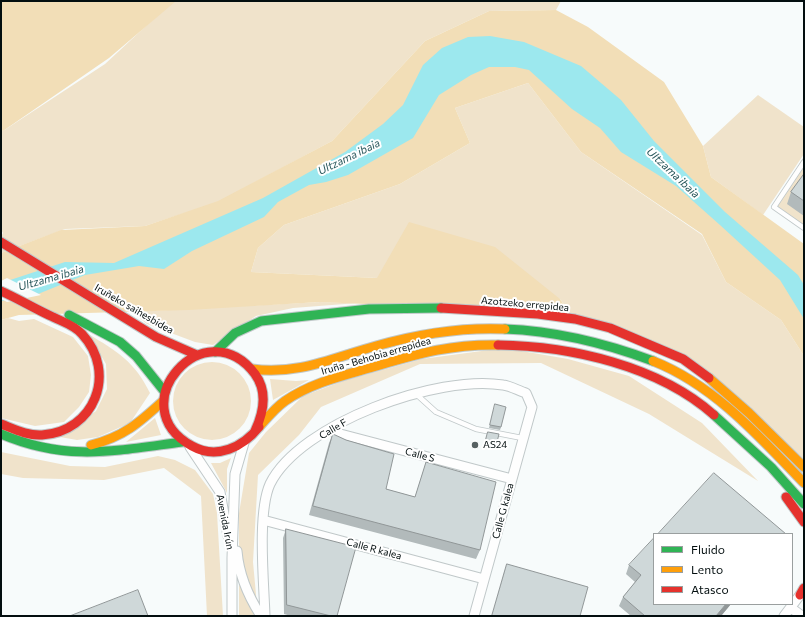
<!DOCTYPE html>
<html>
<head>
<meta charset="utf-8">
<style>
  body { margin:0 }
  #map { position:relative; width:805px; height:617px; overflow:hidden; background:#f7fbfb; font-family:Commissioner,sans-serif }
  canvas { display:block }
  .frame { position:absolute; inset:0; border:2px solid #030e0f; pointer-events:none }
  .legend { position:absolute; left:653px; top:533px; width:140px; height:72px; box-sizing:border-box; background:#fff; border:1px solid #9a9f9f; margin:0; padding:5px 7px; list-style:none; font-size:12px; color:#030e0f }
  .legend li { display:flex; align-items:center; gap:8px; height:20px }
  .legend b { width:20px; border:1px solid #9a9f9f }
</style>
</head>
<body>
<div id="map">
<canvas width="805" height="617"></canvas>
<div class="frame"></div>
<ul class="legend">
<li><b style="height:5px;background:#30b455"></b>Fluido</li>
<li><b style="height:5px;background:#ff9f0a"></b>Lento</li>
<li><b style="height:5px;background:#e5322d"></b>Atasco</li>
</ul>
</div>
<script>
const context = document.querySelector('canvas').getContext('2d');
context.lineJoin = 'round';
function fillPath(path, color) {
  context.fillStyle = color;
  context.fill(path, 'evenodd');
}
function trace(path, color, width, dash) {
  context.strokeStyle = color;
  context.lineWidth = width;
  context.lineCap = dash ? 'butt' : 'round';
  context.setLineDash(dash || []);
  context.stroke(path);
}
function write(font, color, halo, rows, align = 'center') {
  context.font = font + ' Commissioner,sans-serif';
  context.lineWidth = 4;
  context.setLineDash([]);
  context.textBaseline = 'middle';
  context.strokeStyle = halo;
  context.fillStyle = color;
  for (const [text, x, y, turn = 0] of rows) {
    context.save();
    context.translate(x, y);
    context.rotate((+turn || 0) * Math.PI / 180);
    context.textAlign = isNaN(turn) ? turn : align;
    if (halo) context.strokeText(text, 0, 0);
    context.fillText(text, 0, 0);
    context.restore();
  }
}
fillPath(new Path2D(`
  M173,1H561L556,10L489,11L425,41L332,141L218,202L145,226L65,229L1,253V236L3,233L1,230V130L3,131L105,64Z
  M528,83L581,152L702,235L726,282L781,320L804,356V483L683,359L575,319L560,299L377,278L251,272L258,248L284,225L400,184L470,143L455,108Z
  M758,95L804,127V154L763,215L711,177L703,146Z
  M804,156V228L774,207Z
  M320,302L358,303L293,308L256,316L213,345L195,342L147,324L132,312Z
  M8,318L19,321L34,319L73,337L88,356L91,375L89,392L79,407L64,422L35,426L1,418V320Z
  M88,334C117,351 135,362 150,393L130,423L98,437L77,440L60,437L96,411L107,389L106,364Z
  M504,348L568,359L629,376L702,423L758,481L649,414L541,363L420,364L321,407L299,435L258,475L253,562L258,616H239V513L249,453L266,432L303,396L343,381L422,359Z
  M173 401a39 39 0 1 1 78 0a39 39 0 1 1-78 0Z
  M270,379L296,381L309,380L273,400Z
  M155,418L161,435L126,442Z
  M1,452L70,466L105,467L158,456L175,460L195,470L213,494L217,513L223,616H207L201,496L164,468L104,480L23,478L1,474Z
  M231,458L227,469V493L211,463H220Z`), '#f0e3cb');
fillPath(new Path2D(`
  M1,1H176L109,58L3,131L1,130Z
  M556,10L588,27L664,82L703,146L711,177L804,244V356L781,320L726,282L702,234L581,152L528,83L455,108L470,143L400,184L284,225L258,248L251,272L377,278L409,222L495,247L560,299L570,313L320,302L189,310L19,315L1,320V253L61,230L145,226L218,201L332,141L425,41L489,11Z`), '#f2deb7');
fillPath(new Path2D(`
  M490,36L524,42L581,66L621,100L654,141L725,212L798,275L804,285V319L780,280L720,225L676,186L621,152L600,128L572,109L529,70L515,67H489L471,75L439,95L413,138L348,175L326,182L309,185L278,202L264,217L192,251L164,269L139,266L85,275L38,294L1,301V283L65,262L114,263L263,198L345,152L383,124L403,105L423,65L442,48L468,37Z`), '#9ce8ee');
fillPath(new Path2D(`
  M7,278L41,295L7,302L1,299V281Z`), '#f7fbfb');
const lane = new Path2D(`
  M804,162L774,207L804,228
  M416,394L436,412L476,429L522,438`);
const street = new Path2D(`
  M329,431L512,479
  M190,447L220,492L228,536
  M263,520L484,579
  M237,551C239,575 248,596 261,616
  M791,608L802,616
  M232,616V558L235,474L244,443
  M265,616C264,583 257,513 270,484C300,423 439,374 503,385C511,386 519,391 526,393L532,407L474,616
  M784,616L800,595`);
const fast = new Path2D(`
  M69,315L120,342L136,356L164,391
  M505,329C556,331 605,343 653,361
  M215,352L235,333L261,321L369,309L441,308
  M714,415L771,467L804,504
  M1,434C67,462 114,451 182,442`);
const slow = new Path2D(`
  M653,361C714,385 760,437 804,483
  M252,369C299,375 332,358 376,346C418,334 461,327 505,329
  M709,378L749,413L804,467
  M259,427C267,418 275,408 285,401C311,383 342,376 373,367C418,354 450,344 498,345
  M91,445C123,437 139,423 163,401`);
const jam = new Path2D(`
  M1,242L156,337L197,355
  M1,291C19,299 35,309 53,317C63,322 74,325 82,334C118,373 94,432 42,435C28,436 14,429 1,424
  M441,308L538,314L575,319L610,328L683,359L709,378
  M498,345C571,346 659,366 714,415
  M255,431C264,412 268,392 255,374C205,308 119,406 192,446C217,460 243,447 259,427
  M786,497L804,522
  M800,595L804,588`);
trace(lane, '#c0c8c9', 6);
trace(street, '#c0c8c9', 11);
trace(fast, '#c0c8c9', 11);
trace(slow, '#c0c8c9', 11);
trace(jam, '#c0c8c9', 11);
trace(lane, '#fefefe', 4.5);
trace(street, '#fefefe', 9);
trace(fast, '#30b455', 9);
trace(slow, '#ff9f0a', 9);
trace(jam, '#e5322d', 9);
fillPath(new Path2D(`
  M804,174V216L787,204L791,192Z
  M494,408L501,427L500,430L489,428Z
  M333,434L386,489L415,497L426,462L480,550L476,559L309,515L329,443Z
  M487,435L496,446L495,449L484,446Z
  M286,529L337,616H291L284,614L283,538Z
  M507,564L580,616H492L504,573Z
  M629,565L731,604L721,616H631L619,606L623,597L635,582L626,574Z`), '#b2babb');
fillPath(new Path2D(`
  M726,604H731L721,616H716Z`), '#919798');
const building = new Path2D(`
  M804,174V201L791,192Z
  M495,404L506,407L501,427L490,425Z
  M488,432L499,434L496,446L485,443Z
  M333,434L346,440L394,454L386,489L415,497L426,462L496,482L480,550L313,506Z
  M714,473L786,534H658Z
  M286,529L356,547L337,616H331L287,605Z
  M654,538V604H726L716,616H645L623,597L641,575L629,565Z
  M507,564L588,587L580,616H492Z
  M138,590L148,616H70Z`);
fillPath(building, '#cfd8d9');
trace(building, '#919798', 1);
for (const [x, y, r, color] of [
  [475,445,4,"#586162"]
]) {
  const dot = new Path2D();
  dot.arc(x, y, r, 0, 2 * Math.PI);
  context.fillStyle = color;
  context.fill(dot);
  trace(dot, '#fff', 1.5);
}
write('10px', '#030e0f', '#fff', [
  ["Azotzeko errepidea",525,304,5],
  ["Iruñeko saihesbidea",134,309,30],
  ["Iruña - Behobia errepidea",376,356,-16],
  ["Calle F",333,429,-30],
  ["Calle S",420,455,15],
  ["Calle G kalea",503,511,-75],
  ["Avenida Irún",225,522,79],
  ["Calle R kalea",374,549,15]
]);
write('10px', '#030e0f', '#fff', [
  ["AS24",483,445]
], 'left');
write('italic 11px', '#27565a', '#fff', [
  ["Ultzama ibaia",349,157,-26],
  ["Ultzama ibaia",673,173,43],
  ["Ultzama ibaia",51,278,-16]
]);
</script>
</body>
</html>
